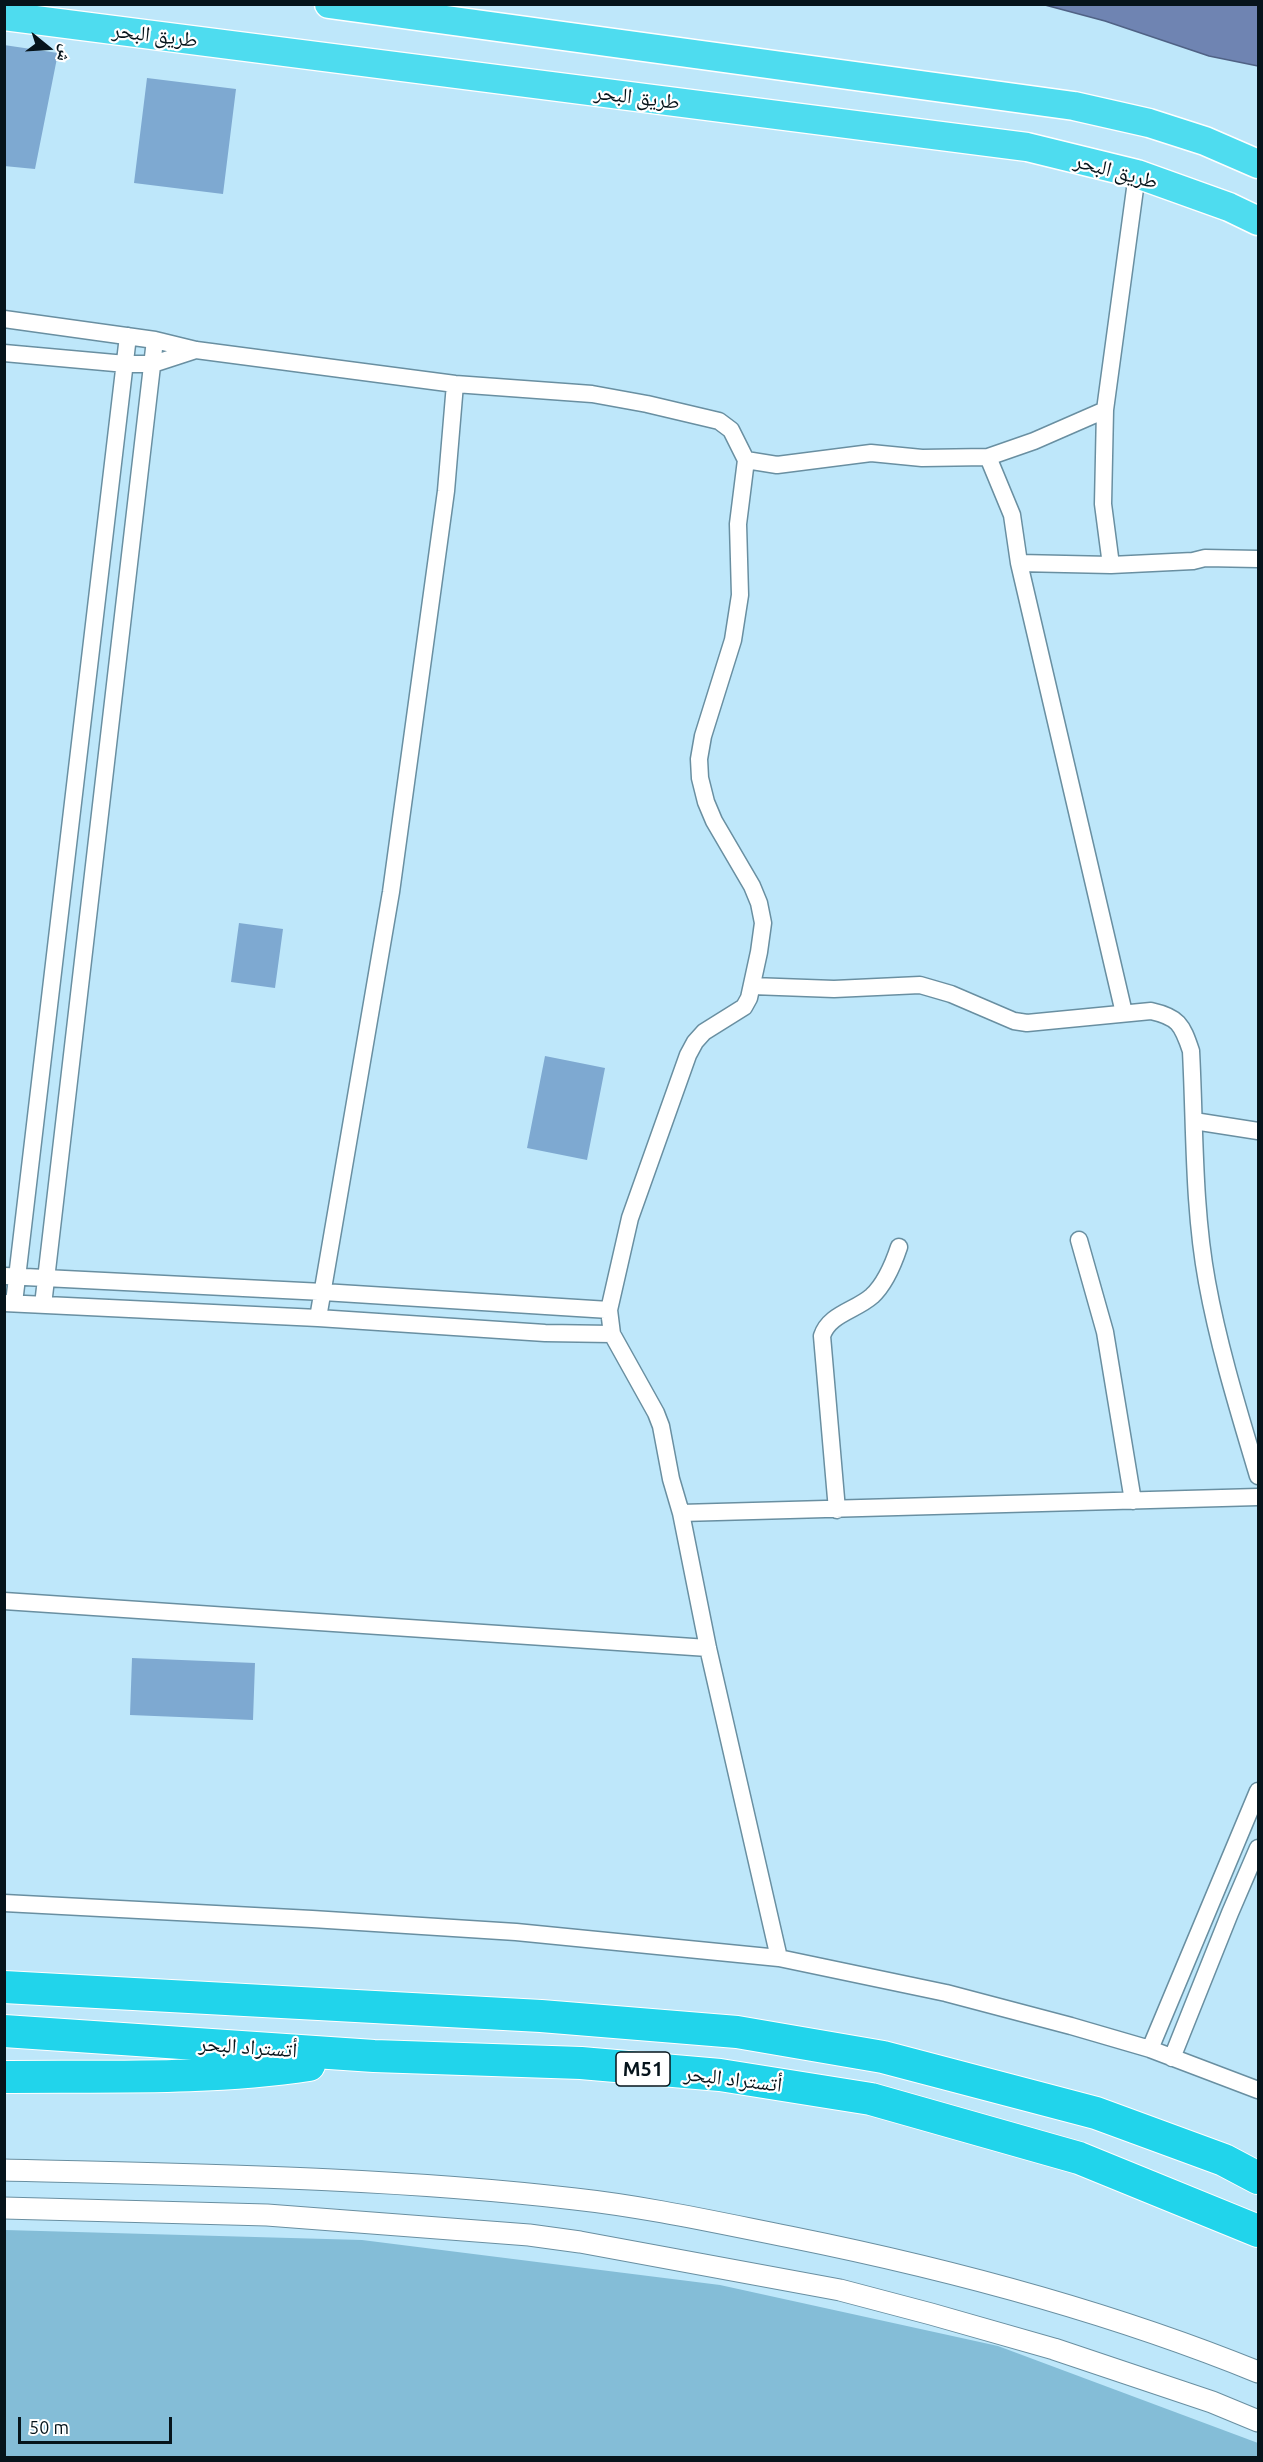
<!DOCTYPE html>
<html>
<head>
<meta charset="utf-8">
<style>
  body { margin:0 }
  #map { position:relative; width:1263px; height:2462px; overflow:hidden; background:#bee7fa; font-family:Ubuntu,"Noto Naskh Arabic",sans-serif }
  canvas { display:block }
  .frame { position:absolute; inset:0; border:6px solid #06141b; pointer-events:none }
  .north { position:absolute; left:18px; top:18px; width:60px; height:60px; -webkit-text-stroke:4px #fff; paint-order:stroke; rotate:108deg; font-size:16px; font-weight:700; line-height:24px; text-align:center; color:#06141b }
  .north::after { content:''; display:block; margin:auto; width:21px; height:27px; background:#06141b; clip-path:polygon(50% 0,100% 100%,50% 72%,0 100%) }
  .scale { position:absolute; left:18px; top:2417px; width:154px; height:27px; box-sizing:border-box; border:3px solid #06141b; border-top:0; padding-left:8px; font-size:18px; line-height:21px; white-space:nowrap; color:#06141b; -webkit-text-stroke:4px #fff; paint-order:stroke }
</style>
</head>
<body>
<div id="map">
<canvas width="1263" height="2462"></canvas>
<div class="frame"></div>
<div class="north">ش</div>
<div class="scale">50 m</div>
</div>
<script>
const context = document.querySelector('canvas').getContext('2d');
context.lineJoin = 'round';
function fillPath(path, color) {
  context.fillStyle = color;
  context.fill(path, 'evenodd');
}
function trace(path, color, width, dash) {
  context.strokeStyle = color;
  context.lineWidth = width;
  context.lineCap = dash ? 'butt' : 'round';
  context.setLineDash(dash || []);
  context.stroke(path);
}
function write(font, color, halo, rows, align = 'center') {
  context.font = font + ' Ubuntu,"Noto Naskh Arabic",sans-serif';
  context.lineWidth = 4.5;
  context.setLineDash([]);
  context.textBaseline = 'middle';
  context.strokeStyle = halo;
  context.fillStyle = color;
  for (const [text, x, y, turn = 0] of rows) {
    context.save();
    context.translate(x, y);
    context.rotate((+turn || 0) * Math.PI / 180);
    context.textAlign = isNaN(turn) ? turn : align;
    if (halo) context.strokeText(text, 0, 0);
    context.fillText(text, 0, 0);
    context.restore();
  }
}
fillPath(new Path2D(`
  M5,2230L362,2240L720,2285L998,2346L1258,2443V2457H5Z`), '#84bdd7');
const water = new Path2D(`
  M1045,5H1258V66L1209,56L1105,21Z`);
fillPath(water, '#6f84b2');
trace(water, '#506285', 1.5);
fillPath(new Path2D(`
  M4,45L58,53L35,169L4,166Z
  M147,78L236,89L223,194L134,183Z
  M239,923L283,929L275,988L231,982Z
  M545,1056L605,1068L587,1160L527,1148Z
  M132,1658L255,1663L253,1720L130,1715Z`), '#7ea9d1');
const minor = new Path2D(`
  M4,319L155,340L196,350L455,384L592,394L647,404L719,421L731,430L746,460L777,465L871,453L922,458L988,457L1034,441L1105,410L1137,174
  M4,353L126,364H153L196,350
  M1105,410L1103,504L1111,565
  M988,457L1012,515L1019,563L1111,565L1193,561L1205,558L1258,559
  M1019,563L1124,1013
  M752,986L834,989L920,985L951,994L1014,1021L1027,1023L1151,1011C1178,1017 1182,1024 1191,1051C1195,1127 1193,1206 1207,1282C1219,1348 1239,1412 1258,1476
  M1194,1121L1258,1131
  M1079,1240L1105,1332L1133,1501
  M5,1276L323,1292L609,1310
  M4,1303L318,1318L545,1333L612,1334
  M14,1303L128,336
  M43,1305L155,340
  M318,1318L391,892L446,491L455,384
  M837,1510L822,1336C829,1314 855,1311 872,1296C885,1284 893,1265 899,1247
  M681,1513L671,1479L661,1426L656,1413L612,1334L609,1310L630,1218L688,1055L695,1042L704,1032L744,1007L749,998L759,952L763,923L759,903L752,886L714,821L706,802L700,778L699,759L703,736L733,640L740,595L738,524L746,460
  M4,1601L708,1648
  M4,1903L312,1919L516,1932L779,1958L946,1993L1071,2026L1150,2049L1258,2090
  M779,1958L708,1648L681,1513L1258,1497
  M1150,2049L1258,1791
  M1172,2058L1230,1913L1258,1848`);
const tertiary = new Path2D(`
  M4,2170C195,2175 386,2177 575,2199C648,2207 719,2223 790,2237C949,2269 1108,2311 1258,2372
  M4,2208L267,2215L529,2235L580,2242L840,2290L931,2314L1054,2349L1212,2402L1258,2421`);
const trunk = new Path2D(`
  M329,4L1074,106L1149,123L1205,141L1258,164
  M4,16L1027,147L1137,174L1229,207L1258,221`);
const motorway = new Path2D(`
  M4,1987L541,2016L737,2032L883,2057L1096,2113L1224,2160L1258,2178
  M4,2031L374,2056L581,2063L720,2075L871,2099L1079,2158L1258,2231
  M4,2077C106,2076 209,2080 309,2065`);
trace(minor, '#698fa1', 19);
trace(tertiary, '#698fa1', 23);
trace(trunk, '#fff', 31);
trace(motorway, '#fff', 34);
trace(minor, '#fff', 16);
trace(tertiary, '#fff', 21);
trace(trunk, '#4edcef', 28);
trace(motorway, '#21d4eb', 32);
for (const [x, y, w] of [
  [643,2069,54]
]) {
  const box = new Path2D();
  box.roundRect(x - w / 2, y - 17, w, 34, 4.5);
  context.fillStyle = '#fff';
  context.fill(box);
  trace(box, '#06141b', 1.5);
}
write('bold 20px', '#06141b', null, [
  ["M51",643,2069]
]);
write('21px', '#06141b', '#fff', [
  ["طريق البحر",155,35,7],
  ["طريق البحر",637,97,7],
  ["طريق البحر",1116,171,15],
  ["أتستراد البحر",248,2047,4],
  ["أتستراد البحر",733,2079,7]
]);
</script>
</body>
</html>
